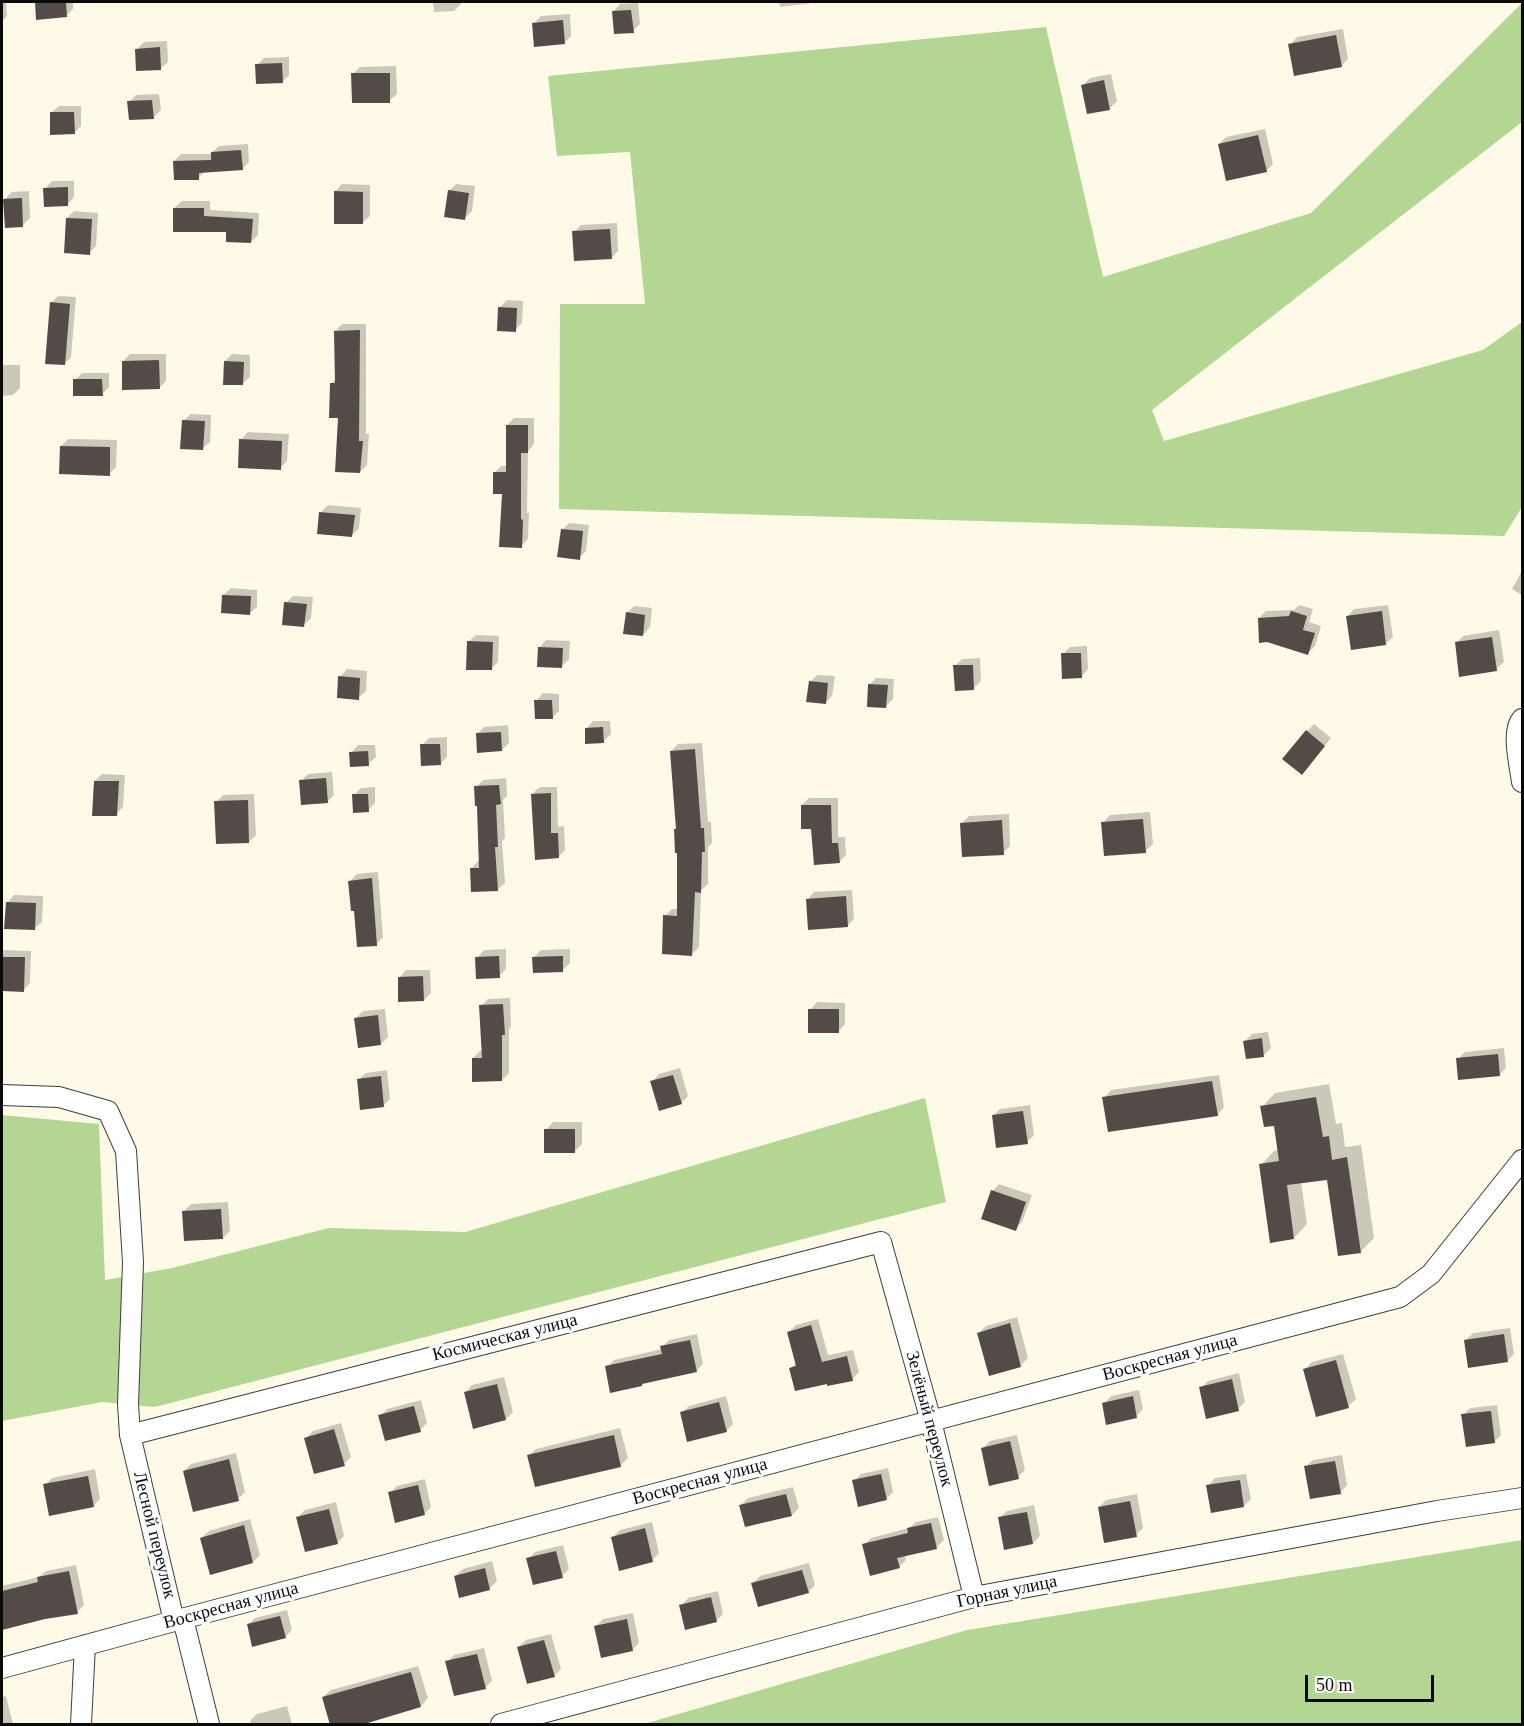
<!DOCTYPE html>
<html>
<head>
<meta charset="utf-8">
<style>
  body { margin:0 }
  #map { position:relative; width:1524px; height:1726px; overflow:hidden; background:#fffae8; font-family:Georgia,serif }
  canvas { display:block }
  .frame { position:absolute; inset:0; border:3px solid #0a0a0a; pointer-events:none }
  .scale { position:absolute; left:1305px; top:1675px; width:129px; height:27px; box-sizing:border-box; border:3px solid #0a0a0a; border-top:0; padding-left:8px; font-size:18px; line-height:21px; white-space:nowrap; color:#0a0a0a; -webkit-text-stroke:4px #fff; paint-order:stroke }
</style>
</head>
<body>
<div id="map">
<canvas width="1524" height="1726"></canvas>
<div class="frame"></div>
<div class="scale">50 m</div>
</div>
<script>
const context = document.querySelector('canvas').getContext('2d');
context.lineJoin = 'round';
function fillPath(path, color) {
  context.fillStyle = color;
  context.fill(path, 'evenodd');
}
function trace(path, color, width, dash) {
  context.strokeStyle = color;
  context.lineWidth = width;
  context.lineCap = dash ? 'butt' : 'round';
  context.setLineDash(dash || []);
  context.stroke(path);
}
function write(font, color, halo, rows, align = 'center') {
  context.font = font + ' Georgia,serif';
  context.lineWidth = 6;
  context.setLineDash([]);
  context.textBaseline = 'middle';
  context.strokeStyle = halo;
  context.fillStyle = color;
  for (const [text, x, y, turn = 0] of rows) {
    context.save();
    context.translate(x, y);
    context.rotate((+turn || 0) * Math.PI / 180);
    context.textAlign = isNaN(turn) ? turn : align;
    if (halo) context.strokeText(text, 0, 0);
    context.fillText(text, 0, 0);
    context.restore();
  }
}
fillPath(new Path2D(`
  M1522,3V122L1152,410L1164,441L1483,350L1522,322V507L1504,536L559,509L560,304H645L630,152L557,156L548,76L1046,27L1103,277L1311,213Z
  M925,1098L946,1202L155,1407L102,1402L2,1421V1115L99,1124L105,1280L172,1268L329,1228L465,1232Z
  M1522,1540V1724H644L967,1630Z`), '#b3d793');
fillPath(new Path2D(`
  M2,2H6L7,16L2,22Z
  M36,2H73V9L66,16L37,18Z
  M433,2H461V4L454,11L434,12Z
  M779,2H813L812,3L780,7Z
  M638,3L640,24L633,31L613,12L620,4Z
  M570,14L571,36L564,43L534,23L541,16Z
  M1343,29L1348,59L1341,66L1290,45L1297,37Z
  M167,41L168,62L160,69L137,49L144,42Z
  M289,57V75L282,82L257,65L264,58Z
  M396,66L397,94L389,101L353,74L360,67Z
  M1111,74L1117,101L1110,108L1088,113L1083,85L1090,78Z
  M159,94L161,110L153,118L129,102L136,95Z
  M59,106H81V126L74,133L51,113Z
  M1265,129L1273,164L1266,171L1219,144L1226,137Z
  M248,144L249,162L242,169L205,171L198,178L174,161L181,154H211L219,146Z
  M52,181H74V197L67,205L45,189Z
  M342,184L370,185V216L362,223L335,192Z
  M456,184L475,186L472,211L465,218L449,191Z
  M29,191L30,218L23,225L5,199L12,192Z
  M182,201H210V210L259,213L258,235L251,242L174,208Z
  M74,211L98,213L96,246L89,253L67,218Z
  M617,223L618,251L611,258L574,232L581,225Z
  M58,296L76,297L71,357L64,364L51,303Z
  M507,300L523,301L522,323L515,330L499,308Z
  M342,324H366V434H369L367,465L360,472L340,416L331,384L336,379L335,331Z
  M130,354H166V381L159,388L123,361Z
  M232,354L250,355V377L242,384L225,361Z
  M2,365H20V388L13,395L2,396Z
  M82,373H109V387L102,394L75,380Z
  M191,414L211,415L210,442L202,449L183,421Z
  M514,418H534V444L528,451L527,513H529L528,539L521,546L503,493L494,473L501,466H507V425Z
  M248,432L289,434L287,461L280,468L241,440Z
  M68,439L117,440L116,467L109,474L61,446Z
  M328,505L361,508L359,528L352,535L321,512Z
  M569,523L589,525L586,551L579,558L562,530Z
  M1522,571V595L1512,589Z
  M231,588L257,590V607L249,614L223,595Z
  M293,596L313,597L311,618L304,625L286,603Z
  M1299,605L1313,609L1309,622L1321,626L1315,646L1308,653L1259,618L1266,611L1294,610Z
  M1388,605L1393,637L1385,644L1347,617L1354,609Z
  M634,606L652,608L650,627L643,635L627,613Z
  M1499,630L1504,662L1496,669L1456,643L1463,636Z
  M476,635L499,636L498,662L491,669L468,642Z
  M546,640L570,641L569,659L562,666L539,648Z
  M1087,646L1088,669L1081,677L1063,654L1070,647Z
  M980,658L981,681L974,688L955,666L962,659Z
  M347,669L367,671L366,691L358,698L340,677Z
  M817,675L835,676L832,696L825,703L810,682Z
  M876,678L894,679L893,699L886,706L869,685Z
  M543,693L559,694V711L552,718L536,701Z
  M593,721H610L611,734L603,742L586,729Z
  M1314,724L1331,738L1308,766L1307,731Z
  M508,725L509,743L502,750L477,734L484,727Z
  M447,737V757L440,764L422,745L429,738Z
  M702,743L708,822H711L712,843L708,847V884L701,890L699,947L692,954L665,916L672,909H678L679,851L675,830L678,827L671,751L678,744Z
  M358,745H375L376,757L368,764L351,753Z
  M332,772L334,795L327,802L301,781L308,774Z
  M102,774L125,775L123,807L116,814L95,781Z
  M506,778L507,796L503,800L505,838L502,841L505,883L497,890L471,869L478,861H480L478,804L476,787L483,780Z
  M375,787V803L368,810L354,795L361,788Z
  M540,787H557L558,827L564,826L565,850L558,857L532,794Z
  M254,794L256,835L249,842L216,802L223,795Z
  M809,798H838V837H845L846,855L839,862L813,827L802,805Z
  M1150,812L1153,844L1145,851L1103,823L1110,815Z
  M1009,814L1010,846L1003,853L962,823L969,816Z
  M378,872L383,937L376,945L355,909L350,881L357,874Z
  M852,890L854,919L847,926L807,900L814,892Z
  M14,895L43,896L42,922L34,929L7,903Z
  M506,949V969L499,976L477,958L484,950Z
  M570,949V963L563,970L534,957L541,950Z
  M2,950L31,951L30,983L23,991L2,990Z
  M406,970H430L431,993L424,1000L399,978Z
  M510,998L511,1026L509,1029V1073L502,1080L473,1058L480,1051H483L481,1006L488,999Z
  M817,1002L845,1003V1024L838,1032L810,1010Z
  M385,1009L388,1037L381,1044L356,1018L363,1011Z
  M1268,1032L1271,1048L1264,1055L1245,1041L1252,1034Z
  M1504,1048L1506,1068L1499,1075L1458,1059L1465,1052Z
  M680,1068L688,1096L681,1103L652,1082L659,1074Z
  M387,1070L390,1099L383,1106L358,1080L366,1073Z
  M1219,1075L1224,1107L1217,1115L1104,1098L1111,1090Z
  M1329,1084L1336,1124L1342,1123L1345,1147L1361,1145L1374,1238L1360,1252L1329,1178L1301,1182L1307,1224L1294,1238L1261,1165L1274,1151L1279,1150L1275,1124L1262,1107L1275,1093Z
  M1030,1105L1034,1135L1027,1142L993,1116L1000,1109Z
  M553,1122H582V1144L575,1151L546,1130Z
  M999,1184L1032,1195L1022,1222L1015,1229L992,1191Z
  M228,1202L230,1231L223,1238L184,1211L191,1204Z
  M1017,1317L1028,1358L1021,1365L979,1333L986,1326Z
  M818,1319L828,1355L853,1350L859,1372L852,1380L791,1368L797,1362L789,1332L796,1325Z
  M1510,1328L1514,1354L1507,1361L1466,1340L1473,1333Z
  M697,1334L703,1364L696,1371L645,1382L642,1385L607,1367L614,1360L662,1349V1347L669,1340Z
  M1343,1354L1356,1399L1348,1406L1305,1369L1312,1362Z
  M1239,1373L1245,1402L1238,1409L1201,1388L1208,1381Z
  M504,1377L513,1412L506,1419L474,1427L465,1393L472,1385Z
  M1139,1390L1143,1409L1136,1416L1104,1404L1111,1396Z
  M726,1396L733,1424L726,1431L681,1413L689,1406Z
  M421,1400L427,1423L420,1430L380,1416L387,1409Z
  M1497,1405L1501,1435L1494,1442L1463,1415L1470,1408Z
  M341,1423L351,1457L344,1464L305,1439L313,1431Z
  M620,1428L628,1458L621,1465L528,1456L536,1449Z
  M1017,1435L1025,1470L1018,1477L983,1448L990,1441Z
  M236,1453L245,1492L238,1499L184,1471L191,1464Z
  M1342,1455L1347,1485L1340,1493L1305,1467L1313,1460Z
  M888,1468L893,1492L886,1499L854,1481L861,1474Z
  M95,1469L100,1499L93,1506L45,1485L52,1478Z
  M1246,1474L1251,1499L1244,1506L1208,1486L1215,1478Z
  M425,1479L431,1507L424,1514L390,1493L397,1486Z
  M793,1487L799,1508L792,1515L746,1525L741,1505L748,1498Z
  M1137,1494L1143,1528L1136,1535L1099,1507L1106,1500Z
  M336,1502L344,1536L337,1543L298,1517L305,1510Z
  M1034,1505L1040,1536L1033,1543L999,1518L1007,1511Z
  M938,1517L944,1540L937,1547L905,1555L906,1560L899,1567L864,1545L871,1538L909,1528L916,1522Z
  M250,1519L260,1555L253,1562L201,1538L209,1531Z
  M652,1522L659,1553L652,1561L613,1537L620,1530Z
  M563,1545L569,1569L562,1576L528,1559L535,1552Z
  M492,1561L497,1581L489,1589L455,1576L463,1569Z
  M809,1563L815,1585L808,1592L753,1583L760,1576Z
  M76,1565L84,1605L77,1612L2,1628V1586L39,1577L46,1571Z
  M718,1591L723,1614L716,1621L681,1606L688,1598Z
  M287,1610L292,1630L285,1637L248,1625L255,1618Z
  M633,1613L639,1643L632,1650L596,1626L603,1619Z
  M551,1634L561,1669L554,1676L518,1647L526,1640Z
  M484,1648L492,1681L485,1688L447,1662L454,1655Z
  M418,1666L428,1698L421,1706L323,1697L331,1690Z
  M6,1696L13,1724H2V1697Z
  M287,1706L292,1724H251L250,1721L257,1714Z`), '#0003');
fillPath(new Path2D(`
  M35,2H66L67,17L36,20Z
  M631,10L634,33L614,34L612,11Z
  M563,20L565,44L534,47L532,23Z
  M1336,35L1342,67L1294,76L1288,44Z
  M160,47L161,70L136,71L135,49Z
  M282,63L283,83L256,84L255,64Z
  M351,73H390V103H352Z
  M1104,80L1110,110L1087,114L1081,85Z
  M152,100L154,119L129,120L127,101Z
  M50,112H74L75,134L50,135Z
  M1258,135L1267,172L1226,181L1218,144Z
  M241,150L243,170L199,173V180H174L173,161L211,160V152Z
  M68,187V206L44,207L43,188Z
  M448,190L469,193L465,220L444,217Z
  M334,191L363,192V224H334Z
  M22,198L23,227L5,228L3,199Z
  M173,208H204V216L253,219L251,243L226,242V232H173Z
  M66,218L92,219L90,255L64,253Z
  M610,229L612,259L574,261L572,231Z
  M50,302L70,304L65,365L45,364Z
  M498,307L517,308L516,332L497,331Z
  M360,330L359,441H363L360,473L335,472L338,418H329L330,383H335L334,331Z
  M159,360L160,389L122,390V361Z
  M224,361L244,362L243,385H223Z
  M73,379H102L103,396H73Z
  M182,420L205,421L203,450L180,449Z
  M506,425H528V453H521V519L523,520L522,548L499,547L502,494H493V472H506Z
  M239,439L282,441L281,470L238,468Z
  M60,446L110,447V476L59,474Z
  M319,512L355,515L352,537L317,534Z
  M561,529L583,531L580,560L557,557Z
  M222,595L251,596L250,615L221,613Z
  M284,602L307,604L304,627L282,625Z
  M1291,611L1307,616L1303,630L1315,633L1308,655L1267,642L1259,643L1258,618L1289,616Z
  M1382,611L1386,645L1351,650L1346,616Z
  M626,612L645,615L643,636L623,634Z
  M1492,637L1497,671L1459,677L1455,642Z
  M467,641L493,642L492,670H466Z
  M538,647L563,648L562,668L537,667Z
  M1061,653H1081L1082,678L1062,679Z
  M953,665H973L974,690L955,691Z
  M338,676L360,678L359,700L337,698Z
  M809,681L828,683L826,704L806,702Z
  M868,684L888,685L886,708L867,707Z
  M534,700H552L553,719H535Z
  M603,727L604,743L585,744V728Z
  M1306,730L1325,746L1302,775L1282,759Z
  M501,732L502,751L477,753L476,733Z
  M420,744H440L441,765L421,766Z
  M695,749L701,828H704L705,852H702L701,893L695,892L692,956L662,954L663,915L677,916V853H675L674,829H676L670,751Z
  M368,751L369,766L350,767L349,752Z
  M326,778L328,803L301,805L299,780Z
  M94,781H119L117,816H92Z
  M499,785L501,804L496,805L498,847H495L498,891L471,892L470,868H479L477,806H475L474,786Z
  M551,793V833H558L559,858L535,860L531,794Z
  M352,794H368L369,812L353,813Z
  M248,800L249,843L216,844L214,801Z
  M801,805H831L832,843H838L840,863L814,865L811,829H801Z
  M1143,819L1146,853L1104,856L1101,822Z
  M1002,820L1004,855L962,857L960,823Z
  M372,878L377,946L357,947L354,911H351L348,881Z
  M846,896L848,927L808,930L806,899Z
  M6,902L36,903L35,930L4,929Z
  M499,956L500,978L476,979L475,957Z
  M563,956V972L533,973L532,957Z
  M2,957H25L24,992L2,991Z
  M423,976L424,1001L398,1002V977Z
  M503,1004L505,1035H502V1081L472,1082V1058H482L479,1005Z
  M808,1009H839V1033H808Z
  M378,1015L381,1045L358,1048L354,1018Z
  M1262,1038L1264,1057L1246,1059L1243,1041Z
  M1498,1054L1500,1076L1458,1080L1456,1058Z
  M673,1075L682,1104L659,1111L650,1081Z
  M381,1076L384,1107L360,1110L357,1079Z
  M1212,1081L1218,1116L1108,1132L1102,1097Z
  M1316,1097L1323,1137L1329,1136L1332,1160L1347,1157L1361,1253L1338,1256L1327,1180L1287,1185L1294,1239L1270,1243L1259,1164L1279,1161L1274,1126L1264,1127L1260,1106Z
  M1023,1111L1028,1144L996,1148L992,1115Z
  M544,1129H575V1153H544Z
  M991,1190L1026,1202L1016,1231L981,1219Z
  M221,1209L223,1239L184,1241L182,1211Z
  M1010,1323L1021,1367L989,1376L977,1333Z
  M811,1325L822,1362L847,1356L853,1381L827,1386V1384L795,1391L789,1368L796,1366L787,1332Z
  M1504,1334L1508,1362L1468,1368L1464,1340Z
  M690,1340L697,1372L642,1384V1386L610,1393L605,1366L662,1354L660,1346Z
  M1336,1360L1349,1408L1316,1417L1303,1369Z
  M1232,1379L1239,1411L1206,1419L1199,1387Z
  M497,1384L506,1420L473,1429L464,1392Z
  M1133,1396L1137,1418L1106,1425L1102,1403Z
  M719,1402L727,1432L687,1442L680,1412Z
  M414,1406L421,1432L385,1441L378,1415Z
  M1491,1411L1495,1443L1466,1447L1461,1414Z
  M334,1429L345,1466L314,1474L304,1438Z
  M614,1435L621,1467L535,1487L527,1455Z
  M1010,1441L1019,1479L989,1486L981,1448Z
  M229,1459L239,1501L193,1512L183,1471Z
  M1335,1461L1341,1494L1310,1499L1304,1466Z
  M881,1474L887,1500L858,1507L852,1480Z
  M88,1476L94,1507L49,1516L43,1484Z
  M1240,1480L1244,1507L1211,1513L1206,1485Z
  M418,1485L425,1515L395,1523L388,1492Z
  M786,1494L792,1516L745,1527L739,1505Z
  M1130,1501L1137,1537L1104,1543L1098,1507Z
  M329,1509L338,1544L305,1552L296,1517Z
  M1027,1512L1033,1544L1004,1550L998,1517Z
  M931,1523L937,1549L897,1558L900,1568L870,1576L862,1544L908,1533L907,1528Z
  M244,1525L253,1563L210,1575L200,1538Z
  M645,1528L653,1562L619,1571L611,1537Z
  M556,1551L563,1578L533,1585L526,1558Z
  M485,1568L490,1590L459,1598L454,1576Z
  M802,1570L809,1593L758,1607L751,1583Z
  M69,1571L78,1614L45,1619L2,1630V1591L38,1582L37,1577Z
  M711,1597L717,1622L685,1630L679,1605Z
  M280,1616L286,1638L252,1647L247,1624Z
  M627,1619L633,1651L601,1658L594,1626Z
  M544,1640L555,1677L527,1684L517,1647Z
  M477,1654L486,1689L454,1696L445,1661Z
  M411,1672L421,1707L361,1725H330L322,1697Z`), '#524b47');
const street = new Path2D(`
  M1522,719C1511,731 1520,766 1522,782
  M2,1095L59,1097L108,1111L126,1151L133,1262L128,1404L130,1435L174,1621L183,1619L209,1724
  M130,1435L881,1242L931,1421L974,1597
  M2,1668L174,1621L1400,1297L1431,1274L1522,1160
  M81,1724L85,1645
  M501,1724L974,1597L1437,1511L1522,1498`);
trace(street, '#3d3d3d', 22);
trace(street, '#fff', 20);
write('18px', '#0a0a0a', '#fff', [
  ["Космическая улица",505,1338,-14],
  ["Воскресная улица",1170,1358,-15],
  ["Зелёный переулок",929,1419,75],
  ["Воскресная улица",700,1482,-15],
  ["Лесной переулок",154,1535,76],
  ["Горная улица",1007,1592,-12],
  ["Воскресная улица",231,1606,-15]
]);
</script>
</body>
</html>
